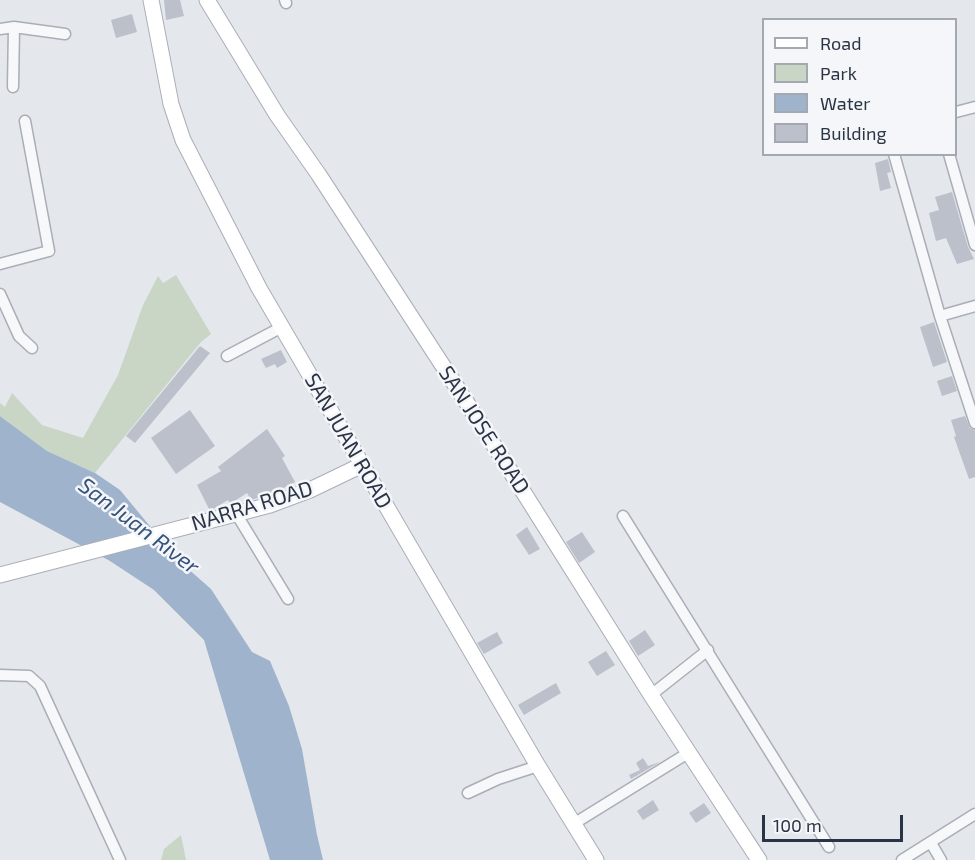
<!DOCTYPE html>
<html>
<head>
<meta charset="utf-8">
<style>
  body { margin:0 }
  #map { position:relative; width:975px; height:860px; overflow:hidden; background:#e4e7ec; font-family:"Exo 2",sans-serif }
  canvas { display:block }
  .legend { position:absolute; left:762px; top:18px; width:195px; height:138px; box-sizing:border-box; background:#f4f6f9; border:2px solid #a4a8b1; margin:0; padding:8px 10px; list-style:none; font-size:18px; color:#2b3445 }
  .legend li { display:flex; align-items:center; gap:12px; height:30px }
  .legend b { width:30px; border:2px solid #a4a8b1 }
  .scale { position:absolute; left:762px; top:815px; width:141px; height:27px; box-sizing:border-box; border:3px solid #2b3445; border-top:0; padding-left:8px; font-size:18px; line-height:21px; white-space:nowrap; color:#2b3445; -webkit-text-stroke:4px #f4f6f9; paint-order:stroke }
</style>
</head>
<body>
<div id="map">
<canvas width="975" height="860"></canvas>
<ul class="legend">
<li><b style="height:8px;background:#fff"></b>Road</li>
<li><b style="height:16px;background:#c9d6c5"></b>Park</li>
<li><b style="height:16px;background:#9fb4cc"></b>Water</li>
<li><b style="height:16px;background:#bbc0ca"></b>Building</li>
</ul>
<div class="scale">100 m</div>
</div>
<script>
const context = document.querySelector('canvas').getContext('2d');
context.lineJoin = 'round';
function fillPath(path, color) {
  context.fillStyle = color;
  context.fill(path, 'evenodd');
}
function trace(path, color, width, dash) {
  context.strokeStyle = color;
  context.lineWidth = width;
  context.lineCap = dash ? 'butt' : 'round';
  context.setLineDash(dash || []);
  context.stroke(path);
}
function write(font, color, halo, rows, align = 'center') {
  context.font = font + ' "Exo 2",sans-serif';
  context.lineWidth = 5;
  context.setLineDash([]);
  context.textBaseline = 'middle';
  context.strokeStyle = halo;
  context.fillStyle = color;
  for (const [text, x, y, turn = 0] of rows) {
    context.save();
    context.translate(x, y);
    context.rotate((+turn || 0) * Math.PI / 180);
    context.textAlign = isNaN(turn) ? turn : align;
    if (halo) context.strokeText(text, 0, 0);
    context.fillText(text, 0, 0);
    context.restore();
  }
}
fillPath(new Path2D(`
  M176,275L211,334L201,342L95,473L47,451L0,416V403L5,407L12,393L42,425L83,438L118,375L143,305L158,276L163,283Z
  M181,835L186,860H161L164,849Z`), '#c9d6c5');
fillPath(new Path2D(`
  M0,416L47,451L95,473L120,490L178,560L211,589L252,652L270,661L289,706L302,749L317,835L323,860H270L204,640L154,590L110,561L0,502Z`), '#9fb4cc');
fillPath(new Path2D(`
  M164,0H180L184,16L166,20Z
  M132,14L137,32L116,38L111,20Z
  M888,159L891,172L887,173L891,188L880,191L875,163Z
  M952,192L968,247L974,259L957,264L946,238L936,241L929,213L939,210L935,197Z
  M934,322L947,362L933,367L920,327Z
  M200,346L210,353L135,443L126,436Z
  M281,350L287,362L277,368L275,364L266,368L261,359Z
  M952,376L957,391L942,396L937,381Z
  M190,410L215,446L176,474L151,438Z
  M965,416L970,428L975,430V477L969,479L954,437L956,436L951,420Z
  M267,429L285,456L282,458L295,482L276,492L251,500L247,493L230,504L228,500L210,511L197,485L221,471L218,467Z
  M527,527L540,549L529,555L516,535Z
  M582,532L595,552L579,563L566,542Z
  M645,630L655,645L638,656L629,641Z
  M497,632L503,643L484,654L477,643Z
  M606,651L615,665L597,676L588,662Z
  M556,683L561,693L524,715L518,705Z
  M643,758L648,766L660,762L631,779L629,775L640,770L636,763Z
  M653,800L659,810L643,820L637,811Z
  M704,803L711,813L696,823L689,813Z`), '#bbc0ca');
const street = new Path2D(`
  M285,0L286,3
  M14,27L65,34
  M0,29L14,27L13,87
  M956,112L975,107
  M894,154L940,316L975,423
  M949,154L975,245
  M0,264L49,251L25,121
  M0,294L19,336L32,348
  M940,316L975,306
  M227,356L282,327
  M237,515L288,599
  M623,516L829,847
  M0,675L29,676L40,686L120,860
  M651,695L708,650
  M468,793L498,779L538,766
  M575,823L688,753
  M931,843L941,860
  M902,860L975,814`);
const secondary = new Path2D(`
  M151,0L171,104L183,140L259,288L538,766L596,860
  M207,0L277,115L319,175L480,423L651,695L759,860
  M0,575L270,505L310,490L362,465`);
trace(street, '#a9aeb7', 13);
trace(secondary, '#a9aeb7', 17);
trace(street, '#f7f8fa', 10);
trace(secondary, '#fff', 15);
write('21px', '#2b3445', '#f4f6f9', [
  ["SAN JOSE ROAD",484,430,57],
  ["SAN JUAN ROAD",348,441,60],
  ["NARRA ROAD",252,506,-17]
]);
write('italic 22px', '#34527a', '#f4f6f9', [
  ["San Juan River",139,526,37]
]);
</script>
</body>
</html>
